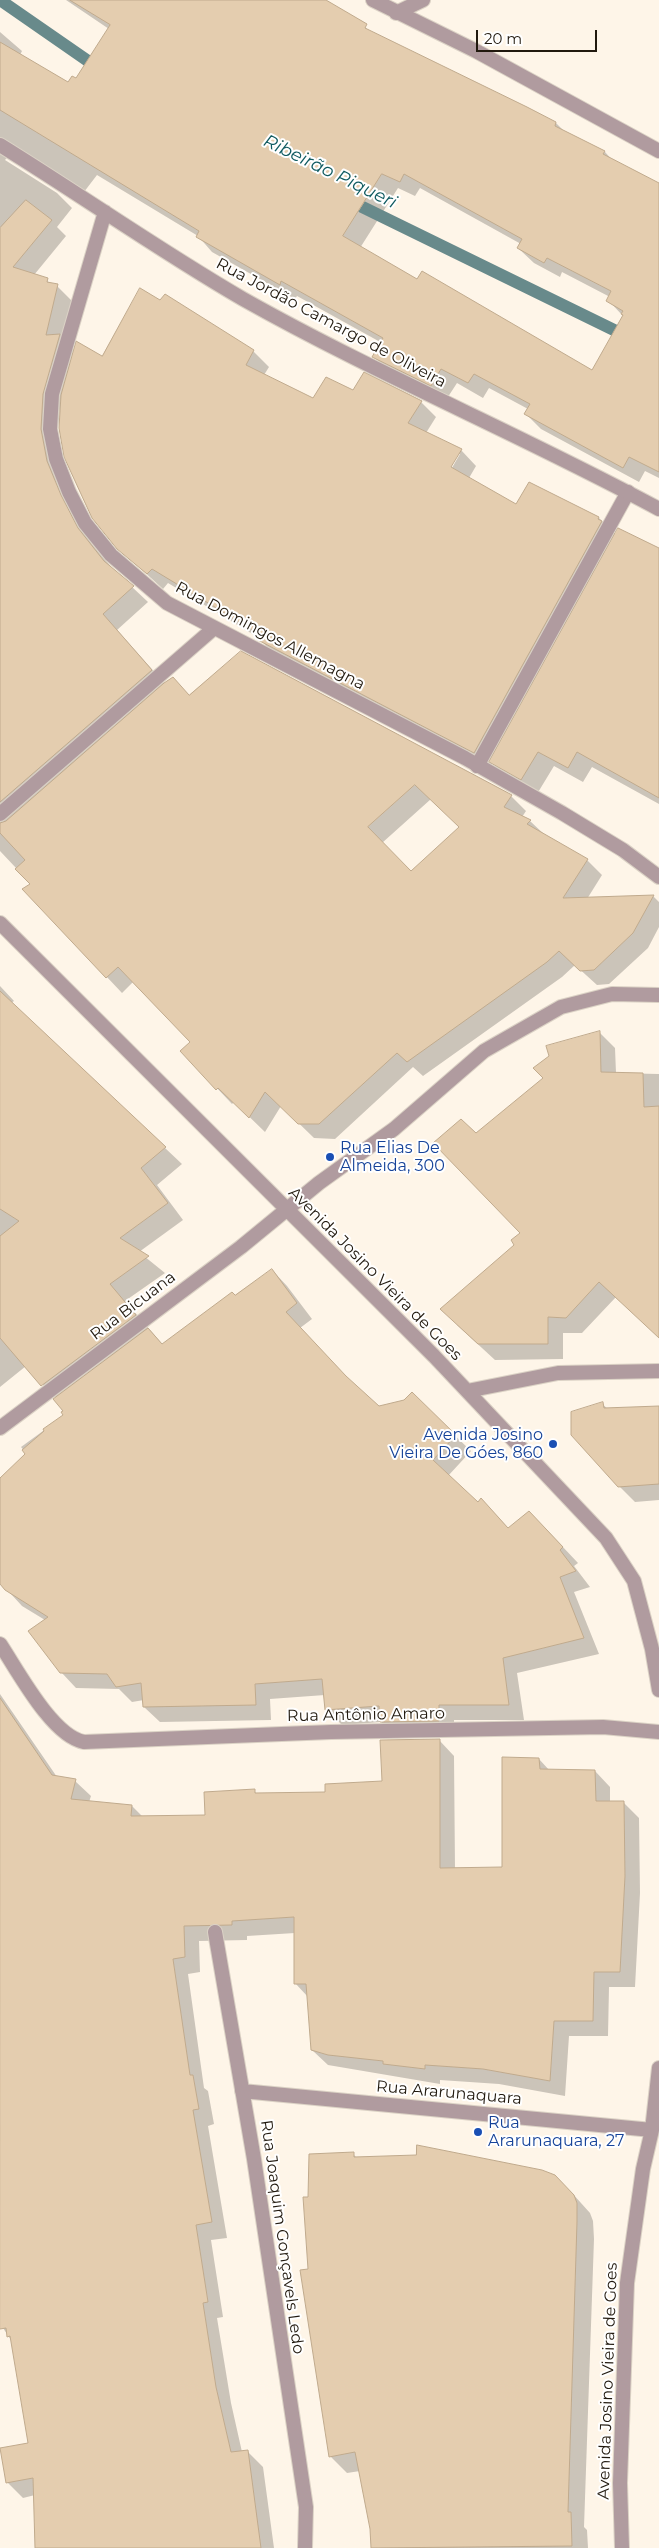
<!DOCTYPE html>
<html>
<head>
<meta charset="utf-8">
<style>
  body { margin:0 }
  #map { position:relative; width:659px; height:2548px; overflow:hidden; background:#fef5e8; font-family:Montserrat,sans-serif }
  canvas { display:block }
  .scale { position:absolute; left:476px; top:30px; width:121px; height:22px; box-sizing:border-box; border:2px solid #21190e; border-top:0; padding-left:6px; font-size:15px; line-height:18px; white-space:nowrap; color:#21190e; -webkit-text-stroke:4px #fff; paint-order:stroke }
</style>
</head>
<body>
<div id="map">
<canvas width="659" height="2548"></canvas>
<div class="scale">20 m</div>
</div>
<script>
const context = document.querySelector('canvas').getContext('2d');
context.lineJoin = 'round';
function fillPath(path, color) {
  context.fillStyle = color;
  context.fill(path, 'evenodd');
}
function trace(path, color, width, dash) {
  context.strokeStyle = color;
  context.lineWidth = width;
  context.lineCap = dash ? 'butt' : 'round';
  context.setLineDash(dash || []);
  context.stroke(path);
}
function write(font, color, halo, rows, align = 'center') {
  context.font = font + ' Montserrat,sans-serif';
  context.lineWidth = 4;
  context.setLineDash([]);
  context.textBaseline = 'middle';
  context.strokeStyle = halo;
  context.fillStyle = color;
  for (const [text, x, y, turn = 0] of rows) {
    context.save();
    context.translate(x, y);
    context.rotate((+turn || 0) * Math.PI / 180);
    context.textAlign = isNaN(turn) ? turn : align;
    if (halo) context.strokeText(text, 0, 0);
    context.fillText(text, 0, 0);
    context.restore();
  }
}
fillPath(new Path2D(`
  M66,0H320L365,27L371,33L556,123L565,132L605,152L614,162L659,185V330L623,316L608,300L610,297L562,272L560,277L534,263L518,248L521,244L420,188L415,196L398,188L360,248L418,281L593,371L659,380V478L645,471L639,482L541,429L526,414L528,409L489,388L483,398L457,383L446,400L389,372L374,357L382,343L297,296L295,299L212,252L198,236L97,175L84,192L12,152L5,160L57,193L72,208L57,227L66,236L34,275L57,286L72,301L63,338L75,350L102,357L253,351L269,367L264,375L314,399L354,392L421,402L436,417L426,433L461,450L476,466L469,478L516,506L599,518L616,535L659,549V804L592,767L583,782L554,766L537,794L506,777L492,763L490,768L273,654L259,638L168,583L163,589L118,548L61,399L56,447L76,512L92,544L114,570L148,602L117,630L165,684L173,679L190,696L511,796L526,811L522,817L530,821L546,836L587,860L602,875L587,899L653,896L659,902V927L648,948L609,984L597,985L575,965L562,977L423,1076L413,1067L335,1139L314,1138L281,1106L265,1132L234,1102L232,1104L182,1051L192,1042L134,981L122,993L24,889L32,885L0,851V32L22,51L20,55L69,84L76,80L109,29ZM457,454H460L449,473L447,471ZM431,799L461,827L411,873L382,843Z
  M0,986L14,1001L11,1003L182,1164L157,1185L183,1220L139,1252L165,1273L125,1301L163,1345L272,1270L287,1286L312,1319L300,1328L352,1383L379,1408L404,1401L412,1394L471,1451L448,1476L478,1504L481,1499L509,1529L545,1528L578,1563L574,1566L590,1587L574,1592L599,1654L517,1673L524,1720H454V1736L397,1737L381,1722L342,1725L326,1709L325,1695L270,1699L271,1720L160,1722L144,1707V1700L132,1702L119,1689L76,1688L61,1672L45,1620L22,1606L0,1582V1480L27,1454L21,1447L65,1415L56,1399L26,1366L0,1387Z
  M599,1032L615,1048L616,1073L659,1074V1337L616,1297L582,1333H563V1359L495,1360L457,1325L516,1245L522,1233L476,1135Z
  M602,1404L608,1409L659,1408V1500L635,1502L619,1486Z
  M0,1694L57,1777L75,1781L91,1796L89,1802L132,1806L143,1817L206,1816L254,1791L257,1794L326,1793L383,1782L439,1740L454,1756L455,1869H503L539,1759L550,1771H595L610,1787V1802L624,1803L639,1818L640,1893L635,1987H609L608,2036H569L565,2096L499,2084L440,2080V2084L328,2065L312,2050L308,1997L295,1983V1933L247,1936V1940L199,1941L200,1972L188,1974L204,2088L208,2091L214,2124L208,2126L227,2238L211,2240L223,2317L217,2318L231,2403L242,2452H248L263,2467L274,2548H36L35,2495L23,2498L7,2482L30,2444L11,2340L3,2328L0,2307Z
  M353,2154L357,2158L572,2193L590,2213L593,2221L594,2239L584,2527L587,2530L588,2548H372V2529L360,2471L347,2473L331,2457L309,2270V2199Z`), '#0003');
trace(new Path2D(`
  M0,0L101,70
  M346,199L659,352`), '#688a8b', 12);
const building = new Path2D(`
  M70,0H326L367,24L365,28L527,107L556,122L555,126L605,151L603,154L659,183V472L629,457L623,468L524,414L530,404L474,374L468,383L441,369L431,386L372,357L383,338L281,281L280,285L196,237L199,231L0,110V42L68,82L72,76L76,78L110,25ZM382,174L400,182L404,174L522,239L517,248L544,263L547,258L611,291L606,301L623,311L621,314L623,315L592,370L422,271L417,279L343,236Z
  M26,200L52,220L13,267L48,278L47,282L58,284L46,335L60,334L43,394L41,429L47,461L61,495L78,528L104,561L134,586L103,614L152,670L0,802V228Z
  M140,288L160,300L165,294L254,350L246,365L313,398L326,377L353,390L364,372L422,401L408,423L462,449L451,467L516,504L529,482L599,517L598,519L602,521L474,753L256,639L261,635L152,569L147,574L117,549L92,518L64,457L59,428L61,395L76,341L102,356Z
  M618,528L659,548V798L577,752L568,768L538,752L521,780L489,762Z
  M241,651L512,795L504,807L531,820L527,824L588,859L563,898L654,895L633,933L594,970L580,971L559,951L547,962L407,1062L397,1053L319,1124H298L265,1092L249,1118L218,1088L216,1090L180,1051L190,1042L118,967L106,978L22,889L30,884L15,869L25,860L0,833V823L6,821L164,683L173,677L189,695ZM415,785L459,827L411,871L368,827Z
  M0,991L166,1147L141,1168L168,1203L120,1238L149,1256L110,1284L136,1315L41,1386L0,1338V1236L19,1221L0,1209Z
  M600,1031L601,1072L643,1073L644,1107L659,1106V1338L599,1282L566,1318L548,1317V1344H478L440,1309L514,1245L511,1240L520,1233L433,1143L461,1119L476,1133L543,1078L533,1068L549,1056L546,1046Z
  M272,1269L297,1303L286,1312L346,1376L379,1406L404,1400L412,1392L456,1435L433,1460L478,1502L481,1498L508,1528L529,1511L563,1547L560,1550L576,1571L560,1577L584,1638L503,1658L509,1705H439V1721L380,1722L379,1706L325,1710L322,1679L255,1684L256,1705L143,1707L141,1683L116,1687L107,1674L60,1673L28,1631L48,1617L5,1590L0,1584V1478L25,1454L22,1450L44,1431L43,1429L63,1415L61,1412L63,1411L53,1399L148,1328L162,1344L232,1292L235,1295Z
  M603,1402L604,1408L659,1406V1484L618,1487L571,1435V1412Z
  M0,1698L52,1775L76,1779L71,1799L132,1805L131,1816L205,1815L204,1792L255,1789V1793L325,1792V1784L382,1781L380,1740L440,1739V1868L502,1867V1757L539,1758L540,1769L595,1770L596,1801H624L625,1876L620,1972H594L593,2021H554L550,2081L483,2069L425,2065V2069L383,2064V2061L328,2055L311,2050L306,1984H294V1917L232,1921V1925L184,1926L185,1957L173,1959L190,2075H193L199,2109L193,2110L212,2222L196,2225L208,2302L203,2303L216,2387L231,2452L248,2450L261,2548H35L33,2478L6,2483L0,2448L28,2443L10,2336L7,2337L6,2328L0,2329Z
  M417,2145L542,2170L555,2175L574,2195L577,2203V2222L568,2512H571L572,2546L371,2548L370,2529L355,2452L329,2457L300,2270L308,2269L303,2197H308L309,2154L354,2152V2157L416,2155Z`);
fillPath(building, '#e4cdaf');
trace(building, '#c0aa8d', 1);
const service = new Path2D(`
  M477,766L628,492
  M0,814L213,629`);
const minor = new Path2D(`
  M373,0L476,51L659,151
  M396,13L423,0
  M0,145C81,195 160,251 243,299C378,375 522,435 659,509
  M105,212L52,394L50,429L56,459L69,492L85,523L111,555L167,603L465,758L562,813L623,850L659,877
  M0,923L434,1356L606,1538L634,1581L652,1649L659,1690
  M467,1391L558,1373L659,1371
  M0,1428L241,1247L319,1183L394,1129L484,1051L561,1007L612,994L659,995
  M0,1644C18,1671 52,1736 84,1742L331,1732L603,1727L659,1732
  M215,1932L254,2159L306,2507L305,2548
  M242,2091L652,2130
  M622,2548L620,2483L627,2283L643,2169L652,2130L659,2068`);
trace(service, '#dbd2c5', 16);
trace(minor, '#dbd2c5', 16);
trace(service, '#b09b9f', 14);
trace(minor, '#b09b9f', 14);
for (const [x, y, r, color] of [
  [330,1157,5,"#1a4fb4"],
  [553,1444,5,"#1a4fb4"],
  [478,2132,5,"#1a4fb4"]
]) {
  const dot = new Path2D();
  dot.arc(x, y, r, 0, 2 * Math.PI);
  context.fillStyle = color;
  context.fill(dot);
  trace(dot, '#fff', 2);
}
write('16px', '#21190e', '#fff', [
  ["Rua Jordão Camargo de Oliveira",331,323,28],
  ["Rua Domingos Allemagna",270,636,28],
  ["Avenida Josino Vieira de Goes",375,1274,45],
  ["Rua Bicuana",133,1306,-37],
  ["Rua Antônio Amaro",366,1715,-1],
  ["Rua Ararunaquara",449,2093,5],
  ["Rua Joaquim Gonçavels Ledo",282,2237,82],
  ["Avenida Josino Vieira de Goes",608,2381,-88]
]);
write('16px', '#164399', '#fff', [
  ["Rua Elias De",340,1148],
  ["Almeida, 300",340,1166],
  ["Avenida Josino",543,1435,"right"],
  ["Vieira De Góes, 860",543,1453,"right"],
  ["Rua",488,2123],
  ["Ararunaquara, 27",488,2141]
], 'left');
write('italic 18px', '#105b61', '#fff', [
  ["Ribeirão Piqueri",330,172,26]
]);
</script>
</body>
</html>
